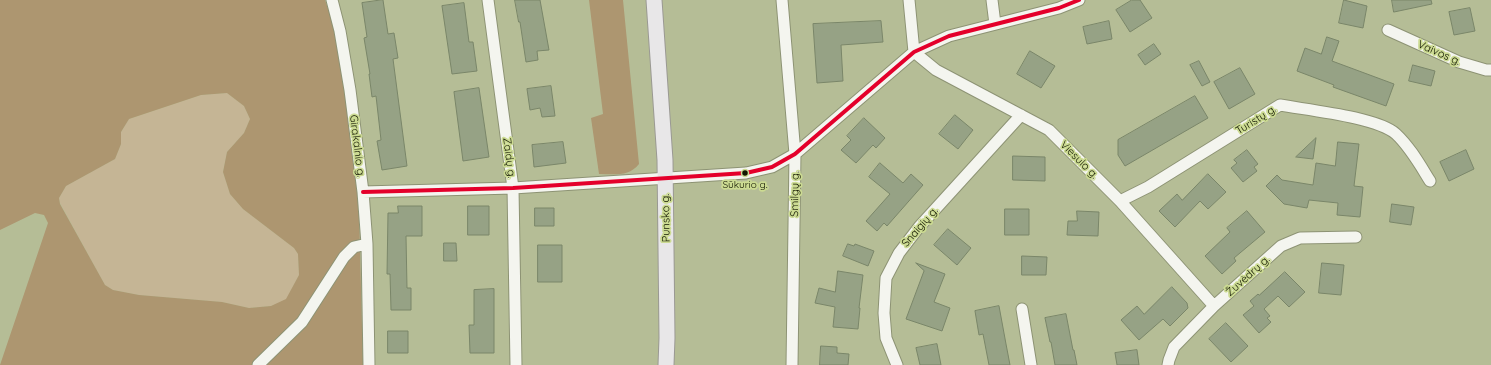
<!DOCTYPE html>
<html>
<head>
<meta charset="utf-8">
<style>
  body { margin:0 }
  canvas { display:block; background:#b5bd96 }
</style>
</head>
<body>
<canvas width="1491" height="365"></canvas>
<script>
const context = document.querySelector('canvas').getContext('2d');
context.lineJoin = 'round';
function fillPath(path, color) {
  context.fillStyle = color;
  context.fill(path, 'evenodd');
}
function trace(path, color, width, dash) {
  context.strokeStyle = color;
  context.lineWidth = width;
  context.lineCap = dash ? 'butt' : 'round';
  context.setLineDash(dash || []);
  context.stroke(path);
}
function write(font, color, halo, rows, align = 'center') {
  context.font = font + ' Quicksand,sans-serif';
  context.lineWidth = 3.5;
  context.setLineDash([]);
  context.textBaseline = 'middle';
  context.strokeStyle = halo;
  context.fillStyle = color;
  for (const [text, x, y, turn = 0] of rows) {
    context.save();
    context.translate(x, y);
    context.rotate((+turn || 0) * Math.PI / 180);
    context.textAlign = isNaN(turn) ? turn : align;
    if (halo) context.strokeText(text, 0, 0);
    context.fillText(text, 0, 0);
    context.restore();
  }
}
fillPath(new Path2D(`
  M227,93L244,106L250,119L244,133L227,152L223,172L230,194L243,209L294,248L298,254L299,275L286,300L271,306L249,308L222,302L139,295L113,290L105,285L60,203L59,198L66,186L115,159L121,144V132L129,119L201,95Z`), '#c5b595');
fillPath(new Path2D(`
  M0,0H325L333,23L345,81L359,211L363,365H0L48,223L44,215L35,213L0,230ZM227,93L244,106L250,119L244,133L227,152L223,172L230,194L243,209L294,248L298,254L299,275L286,299L271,306L249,308L222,302L139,295L113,290L105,285L60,204L59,198L66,186L115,159L121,144V132L129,119L201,95Z
  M589,0H623L639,164C629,177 614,174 599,174L591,118L603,114Z`), '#ad9670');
const building = new Path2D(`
  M383,0L388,34L394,33L398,58L393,59L407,166L382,170L377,141L381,140L376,96L372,97L369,74H370L364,38L367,37L362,3Z
  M515,0H540L549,50L537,51L538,60L526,62L520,22H519Z
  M1132,0H1140L1152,18L1130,32L1116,10Z
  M1344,0L1367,6L1363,28L1339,23Z
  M1392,0H1431L1432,4L1394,12Z
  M464,3L469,42H473L477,71L452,74L442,6Z
  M1470,8L1475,31L1454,35L1449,12Z
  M881,21L883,42L841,45L843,81L817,83L813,24Z
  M1109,21L1112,39L1087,44L1083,27Z
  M1327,37L1339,41L1332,61L1394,84L1386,106L1333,87L1334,85L1297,71L1305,48L1321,54Z
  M1154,44L1161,54L1145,65L1138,55Z
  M1030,51L1055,66L1041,88L1017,74Z
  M1199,61L1210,82L1202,86L1190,65Z
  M1413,65L1435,71L1431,86L1409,81Z
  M1240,68L1255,94L1229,109L1214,82Z
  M551,86L555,116L542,117L540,108L530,110L527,89Z
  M479,88L489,157L463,161L454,92Z
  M1195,96L1208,118L1125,166L1118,155V140Z
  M955,115L973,130L958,149L939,134Z
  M864,118L885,138L876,148L873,145L856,163L841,150L851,140L847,136Z
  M1316,138L1313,159L1296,157Z
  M563,142L566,163L534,167L532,145Z
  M1338,142L1359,144L1354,186L1363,187L1360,217L1337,215L1338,203L1309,200L1307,208L1284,204L1266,186L1277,175L1282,180L1313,185L1316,163L1335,166Z
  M1247,150L1258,164L1254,167L1257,171L1243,182L1231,168L1237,163L1234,160Z
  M1466,150L1474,169L1449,181L1440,162Z
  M1013,156L1045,157V181L1013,180Z
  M880,163L903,183L911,174L923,185L887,226L884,223L877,231L866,221L890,194L869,177Z
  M1208,174L1226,192L1208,209L1200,201L1175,227L1159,211L1177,194L1182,200Z
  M1392,204L1414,207L1411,225L1390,222Z
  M398,206H422V236H406L407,288H411V310H391L390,274H387L388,213H398Z
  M468,206H489V235H468Z
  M535,208H554V226H535Z
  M1005,209H1029V235H1005Z
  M1077,211L1099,212L1098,236L1067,235L1068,221H1077Z
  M1247,211L1265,232L1234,258L1236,261L1222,274L1205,256L1230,232L1227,228Z
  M948,229L971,248L957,265L934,245Z
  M444,243H456L457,261H444Z
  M848,244L854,246L855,244L874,251L868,266L843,256Z
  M538,245H562V282H538Z
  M1022,256L1047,257L1046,275H1022Z
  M916,263L945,274L934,302L950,308L942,331L906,319L924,271Z
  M1322,263L1344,265L1341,295L1319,293Z
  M838,271L863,275L859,308H860L858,329L833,327L835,307L815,303L819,288L835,292Z
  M1285,272L1305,292L1289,307L1278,296L1264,309L1270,316L1267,318L1271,322L1259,333L1243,315L1254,306L1250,301L1258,294L1259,295Z
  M1172,287L1187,303L1188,308L1170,326L1163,319L1139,340L1121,320L1137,306L1144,314Z
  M494,289V353H470L469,325H474V290Z
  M999,306L1006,344L1010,365H989L983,334L979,335L975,311Z
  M1066,314L1073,350H1074L1077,365H1055L1051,342H1050L1045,318Z
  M1226,323L1248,346L1231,362L1209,339Z
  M388,331H408V353H388Z
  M937,344L941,365H920L916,348Z
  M821,346L837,347V353L849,354L848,365H820Z
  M1137,350L1139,365H1117L1115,353Z`);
fillPath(building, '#96a285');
trace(building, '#7a8669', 1);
const minor = new Path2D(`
  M332,0L340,31L350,90L363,192L367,244L369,365
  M488,0L513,188L516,365
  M782,0L795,154L792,365
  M909,0L914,52L936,70L1049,130L1120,201L1214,306
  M992,0L995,24
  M1388,30L1459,62L1486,70H1491
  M363,192L513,188L746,173L772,167L795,154L914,52L949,36L1059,8L1079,0
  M1120,201L1148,187L1280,105C1307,110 1377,117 1396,134C1410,147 1420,165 1430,181
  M1022,309L1031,365
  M258,365L302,322L344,257L354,247L367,244
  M897,365L886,338L884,313L886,278L899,253L919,227L1021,115
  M1168,365L1169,360L1174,347L1214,306L1281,246L1300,238L1356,237`);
const major = new Path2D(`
  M654,0L665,160L667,338L666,365`);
trace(minor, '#8d9374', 13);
trace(major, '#9a9993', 17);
trace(minor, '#f4f5ef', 11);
trace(major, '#e8e7e8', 15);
trace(new Path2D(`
  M363,192L513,188L746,173L772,167L795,154L914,52L949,36L1059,8L1079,0`), '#e4002b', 4);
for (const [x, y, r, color] of [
  [745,173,3.5,"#121600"]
]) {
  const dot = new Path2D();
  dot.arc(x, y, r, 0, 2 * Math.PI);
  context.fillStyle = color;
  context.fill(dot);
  trace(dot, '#ccdb92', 1.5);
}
write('10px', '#121600', '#ccdb92', [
  ["Sūkurio g.",745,185]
]);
write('11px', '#121600', '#ccdb92', [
  ["Vaivos g.",1439,53,24],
  ["Turistų g.",1256,120,-32],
  ["Girakalnio g.",357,146,83],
  ["Zaidų g.",509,158,83],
  ["Viesulo g.",1079,160,45],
  ["Smilgų g.",795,194,-89],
  ["Punsko g.",666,218,-91],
  ["Snaigių g.",920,227,-49],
  ["Žuvėdrų g.",1248,276,-42]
]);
</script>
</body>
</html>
